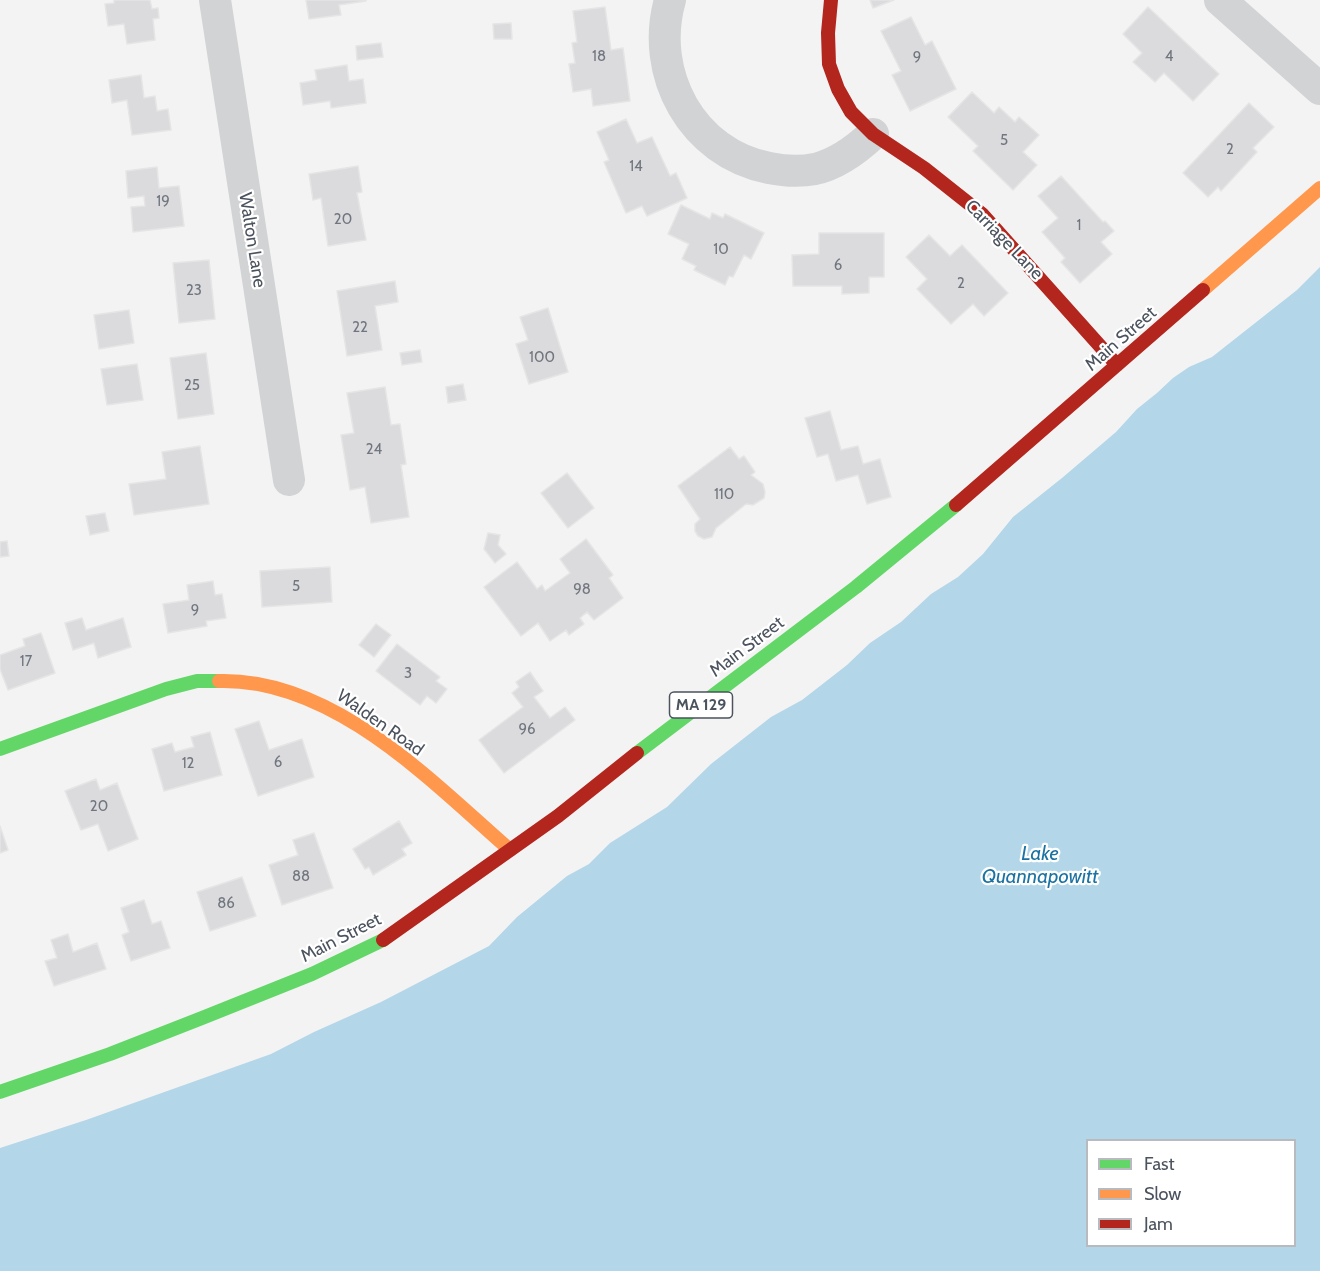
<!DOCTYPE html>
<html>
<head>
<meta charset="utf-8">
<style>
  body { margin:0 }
  #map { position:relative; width:1320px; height:1271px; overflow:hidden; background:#f3f3f3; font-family:Cabin,sans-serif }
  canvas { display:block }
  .legend { position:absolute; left:1086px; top:1139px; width:210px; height:108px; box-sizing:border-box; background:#fff; border:2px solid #b7babf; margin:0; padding:8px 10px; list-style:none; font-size:18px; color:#4b535e }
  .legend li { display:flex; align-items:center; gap:12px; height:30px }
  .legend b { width:30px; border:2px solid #b7babf }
</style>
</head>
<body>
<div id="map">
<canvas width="1320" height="1271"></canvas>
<ul class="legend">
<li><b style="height:8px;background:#63d668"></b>Fast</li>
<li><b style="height:8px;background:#ff974d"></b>Slow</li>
<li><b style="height:8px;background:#b3261e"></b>Jam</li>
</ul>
</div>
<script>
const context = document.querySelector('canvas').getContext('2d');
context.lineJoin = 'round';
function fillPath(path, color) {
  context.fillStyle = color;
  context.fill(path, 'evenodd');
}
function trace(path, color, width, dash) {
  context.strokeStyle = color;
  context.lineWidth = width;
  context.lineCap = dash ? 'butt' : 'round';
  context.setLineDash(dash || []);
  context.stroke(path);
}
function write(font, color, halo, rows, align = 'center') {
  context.font = font + ' Cabin,sans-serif';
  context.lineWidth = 4.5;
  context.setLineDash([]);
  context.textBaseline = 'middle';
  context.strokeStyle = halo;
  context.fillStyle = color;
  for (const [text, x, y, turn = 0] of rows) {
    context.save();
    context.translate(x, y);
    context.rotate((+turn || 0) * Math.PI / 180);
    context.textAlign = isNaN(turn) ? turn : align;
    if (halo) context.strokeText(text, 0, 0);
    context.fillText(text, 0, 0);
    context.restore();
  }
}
fillPath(new Path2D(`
  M1320,267V1271H0V1148L86,1120L271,1054L314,1032L381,1002L489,946L517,917L567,876L589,864L610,843L667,807L711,764L771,717L802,700L847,665L870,643L901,622L931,594L958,577L983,554L1013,517L1062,478L1116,432L1137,409L1157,393L1173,378L1189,367L1212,357L1297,290ZM1088,1140H1294V1246H1088Z`), '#b3d6e9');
const building = new Path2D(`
  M114,0H150L152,9L158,8L159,18L153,19L155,40L127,44L124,24L108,26L105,4L114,3Z
  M306,0H366V1L339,5L341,15L309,19Z
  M870,0H894L873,8Z
  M605,7L611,50L623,48L630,101L593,106L591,89L573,92L569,64L575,63L572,43L577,42L573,11Z
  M1148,7L1219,74L1193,101L1164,73L1155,82L1133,62L1142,53L1123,34Z
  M911,17L925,45L932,41L956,89L910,111L892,75L901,71L881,31Z
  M511,23L512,39H494L493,24Z
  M381,43L383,57L357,60L356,46Z
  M347,65L349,81L363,79L366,103L331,108L330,101L303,105L300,83L317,80L315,70Z
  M141,75L144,98L155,96L157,111L168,109L171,130L132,135L127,100L112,103L109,80Z
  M972,92L994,113L999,107L1015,122L1019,117L1039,135L1023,152L1037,165L1013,190L973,151L978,146L948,117Z
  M1249,103L1274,127L1253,148L1257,152L1221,191L1218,187L1208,197L1183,173Z
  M626,119L637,143L652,137L670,176L676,173L687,198L647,216L642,206L626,213L604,162L609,160L597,132Z
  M358,166L362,192L357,193L366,240L328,246L321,198L313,200L309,174Z
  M157,167L159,188L179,186L184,226L133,232L131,207L145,206L144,196L128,198L126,171Z
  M1061,176L1103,222L1105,221L1114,231L1101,242L1112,254L1080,283L1061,262L1065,258L1042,232L1058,218L1038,196Z
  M681,205L710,219L712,213L723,218L725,214L764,233L751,259L744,255L733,277L729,276L725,285L694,270L696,266L682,259L689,244L668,234Z
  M819,233H884V277H869V293L842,294V286H793L792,255L819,254Z
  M929,235L950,256L962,245L1008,293L984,316L973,304L951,324L917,289L927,279L906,257Z
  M209,260L215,319L179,323L173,263Z
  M395,281L398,302L375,306L382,350L347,356L337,291Z
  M548,308L568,372L529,384L516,344L528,340L520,317Z
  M129,310L134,343L99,349L94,315Z
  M420,350L422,362L402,365L400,353Z
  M206,353L214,414L178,419L170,358Z
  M137,364L143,400L107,405L101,369Z
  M463,384L466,400L448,403L446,387Z
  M385,387L391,425L400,424L406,464L401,465L409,517L371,523L365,487L350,490L341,435L354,433L347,393Z
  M830,411L841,450L858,446L863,464L880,459L891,497L867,504L858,475L836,481L828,454L817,457L805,418Z
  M200,446L209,504L134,515L129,484L166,479L162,452Z
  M730,447L739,459L744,456L755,472L751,475L763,484L765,492L764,498L753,505L746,504L716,528L712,537L704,539L698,536L695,531V524L700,519L678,486Z
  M567,473L594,508L568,528L541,493Z
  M105,513L109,531L90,535L86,516Z
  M488,533L500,535L498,545L506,554L495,563L484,549Z
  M586,539L613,575L609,578L623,598L594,620L587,612L580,618L584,624L569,635L566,630L550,641L538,623L521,636L484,587L517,562L537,589L542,585L545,591L570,573L560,559Z
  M7,541L9,556L0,557V542Z
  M330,567L332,602L262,607L260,571Z
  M213,581L215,595L222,594L226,618L206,621L207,626L168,633L163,604L189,600L187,585Z
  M82,618L86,630L123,618L131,647L98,658L94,643L73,650L65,623Z
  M376,624L391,635L374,657L359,645Z
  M41,633L55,673L8,690L0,669V655L25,646L23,639Z
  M397,644L440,677L436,681L447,689L436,703L427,696L420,705L376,671Z
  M530,672L543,691L534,697L550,718L565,707L575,720L504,773L479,740L523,707L512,693L519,687L516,682Z
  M259,721L269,750L302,739L314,777L258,796L235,729Z
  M210,732L222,775L164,791L152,749L172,743L175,752L194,747L191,737Z
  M96,779L100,790L117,783L138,839L108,851L98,824L81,830L65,791Z
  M399,821L412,843L402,849L406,855L373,875L369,867L365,869L353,849Z
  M0,826L8,850L0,853Z
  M314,833L333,888L282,905L269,865L298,855L293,840Z
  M242,877L256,916L210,931L197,892Z
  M144,900L152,924L161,921L170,948L131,961L122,935L129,932L121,908Z
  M68,934L73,952L97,943L106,969L54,986L45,961L57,958L51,940Z`);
fillPath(building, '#dbdbdd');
trace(building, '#e5e5e6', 1.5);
trace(new Path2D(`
  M215,0L289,480
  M670,0C649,74 692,153 769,168C784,171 800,172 815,169C837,164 857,149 873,134
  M1220,0L1320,89`), '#d2d3d5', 32);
trace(new Path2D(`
  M0,749L166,689L197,681H219
  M637,753L856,587L956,505
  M0,1092L110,1054L202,1018L312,974L383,940`), '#63d668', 14);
trace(new Path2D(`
  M1203,290L1320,188
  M219,681C333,678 430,780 510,850`), '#ff974d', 14);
trace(new Path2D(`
  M831,0L828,33L829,64L838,89L851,112L873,134L924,168L982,214L1117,365
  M956,505L1203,290
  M383,940L558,816L637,753`), '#b3261e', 14);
write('15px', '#70767f', null, [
  ["18",599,57],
  ["4",1169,57],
  ["9",917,58],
  ["5",1004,141],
  ["2",1230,150],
  ["14",636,167],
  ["19",163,202],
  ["20",343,220],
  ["1",1079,226],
  ["10",721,250],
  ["6",838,266],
  ["2",961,284],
  ["23",194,291],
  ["22",360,328],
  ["100",542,358],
  ["25",192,386],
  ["24",374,450],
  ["110",724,495],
  ["5",296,587],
  ["98",582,590],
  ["9",195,611],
  ["17",26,662],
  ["3",408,674],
  ["96",527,730],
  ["6",278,763],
  ["12",188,764],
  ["20",99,807],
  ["88",301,877],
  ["86",226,904]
]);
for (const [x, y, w] of [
  [701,705,63]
]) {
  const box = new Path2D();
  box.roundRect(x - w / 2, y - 13, w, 26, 4.5);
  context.fillStyle = '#fff';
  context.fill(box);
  trace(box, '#4b535e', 1.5);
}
write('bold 16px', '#4b535e', null, [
  ["MA 129",701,705]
]);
write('18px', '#4b535e', '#fff', [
  ["Walton Lane",252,240,81],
  ["Carriage Lane",1004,240,46],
  ["Main Street",1121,339,-41],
  ["Main Street",747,647,-37],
  ["Walden Road",380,723,35],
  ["Main Street",341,938,-27]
]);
write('italic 20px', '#1a73a2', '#fff', [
  ["Lake",1040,854],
  ["Quannapowitt",1040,877]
]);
</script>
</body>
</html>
